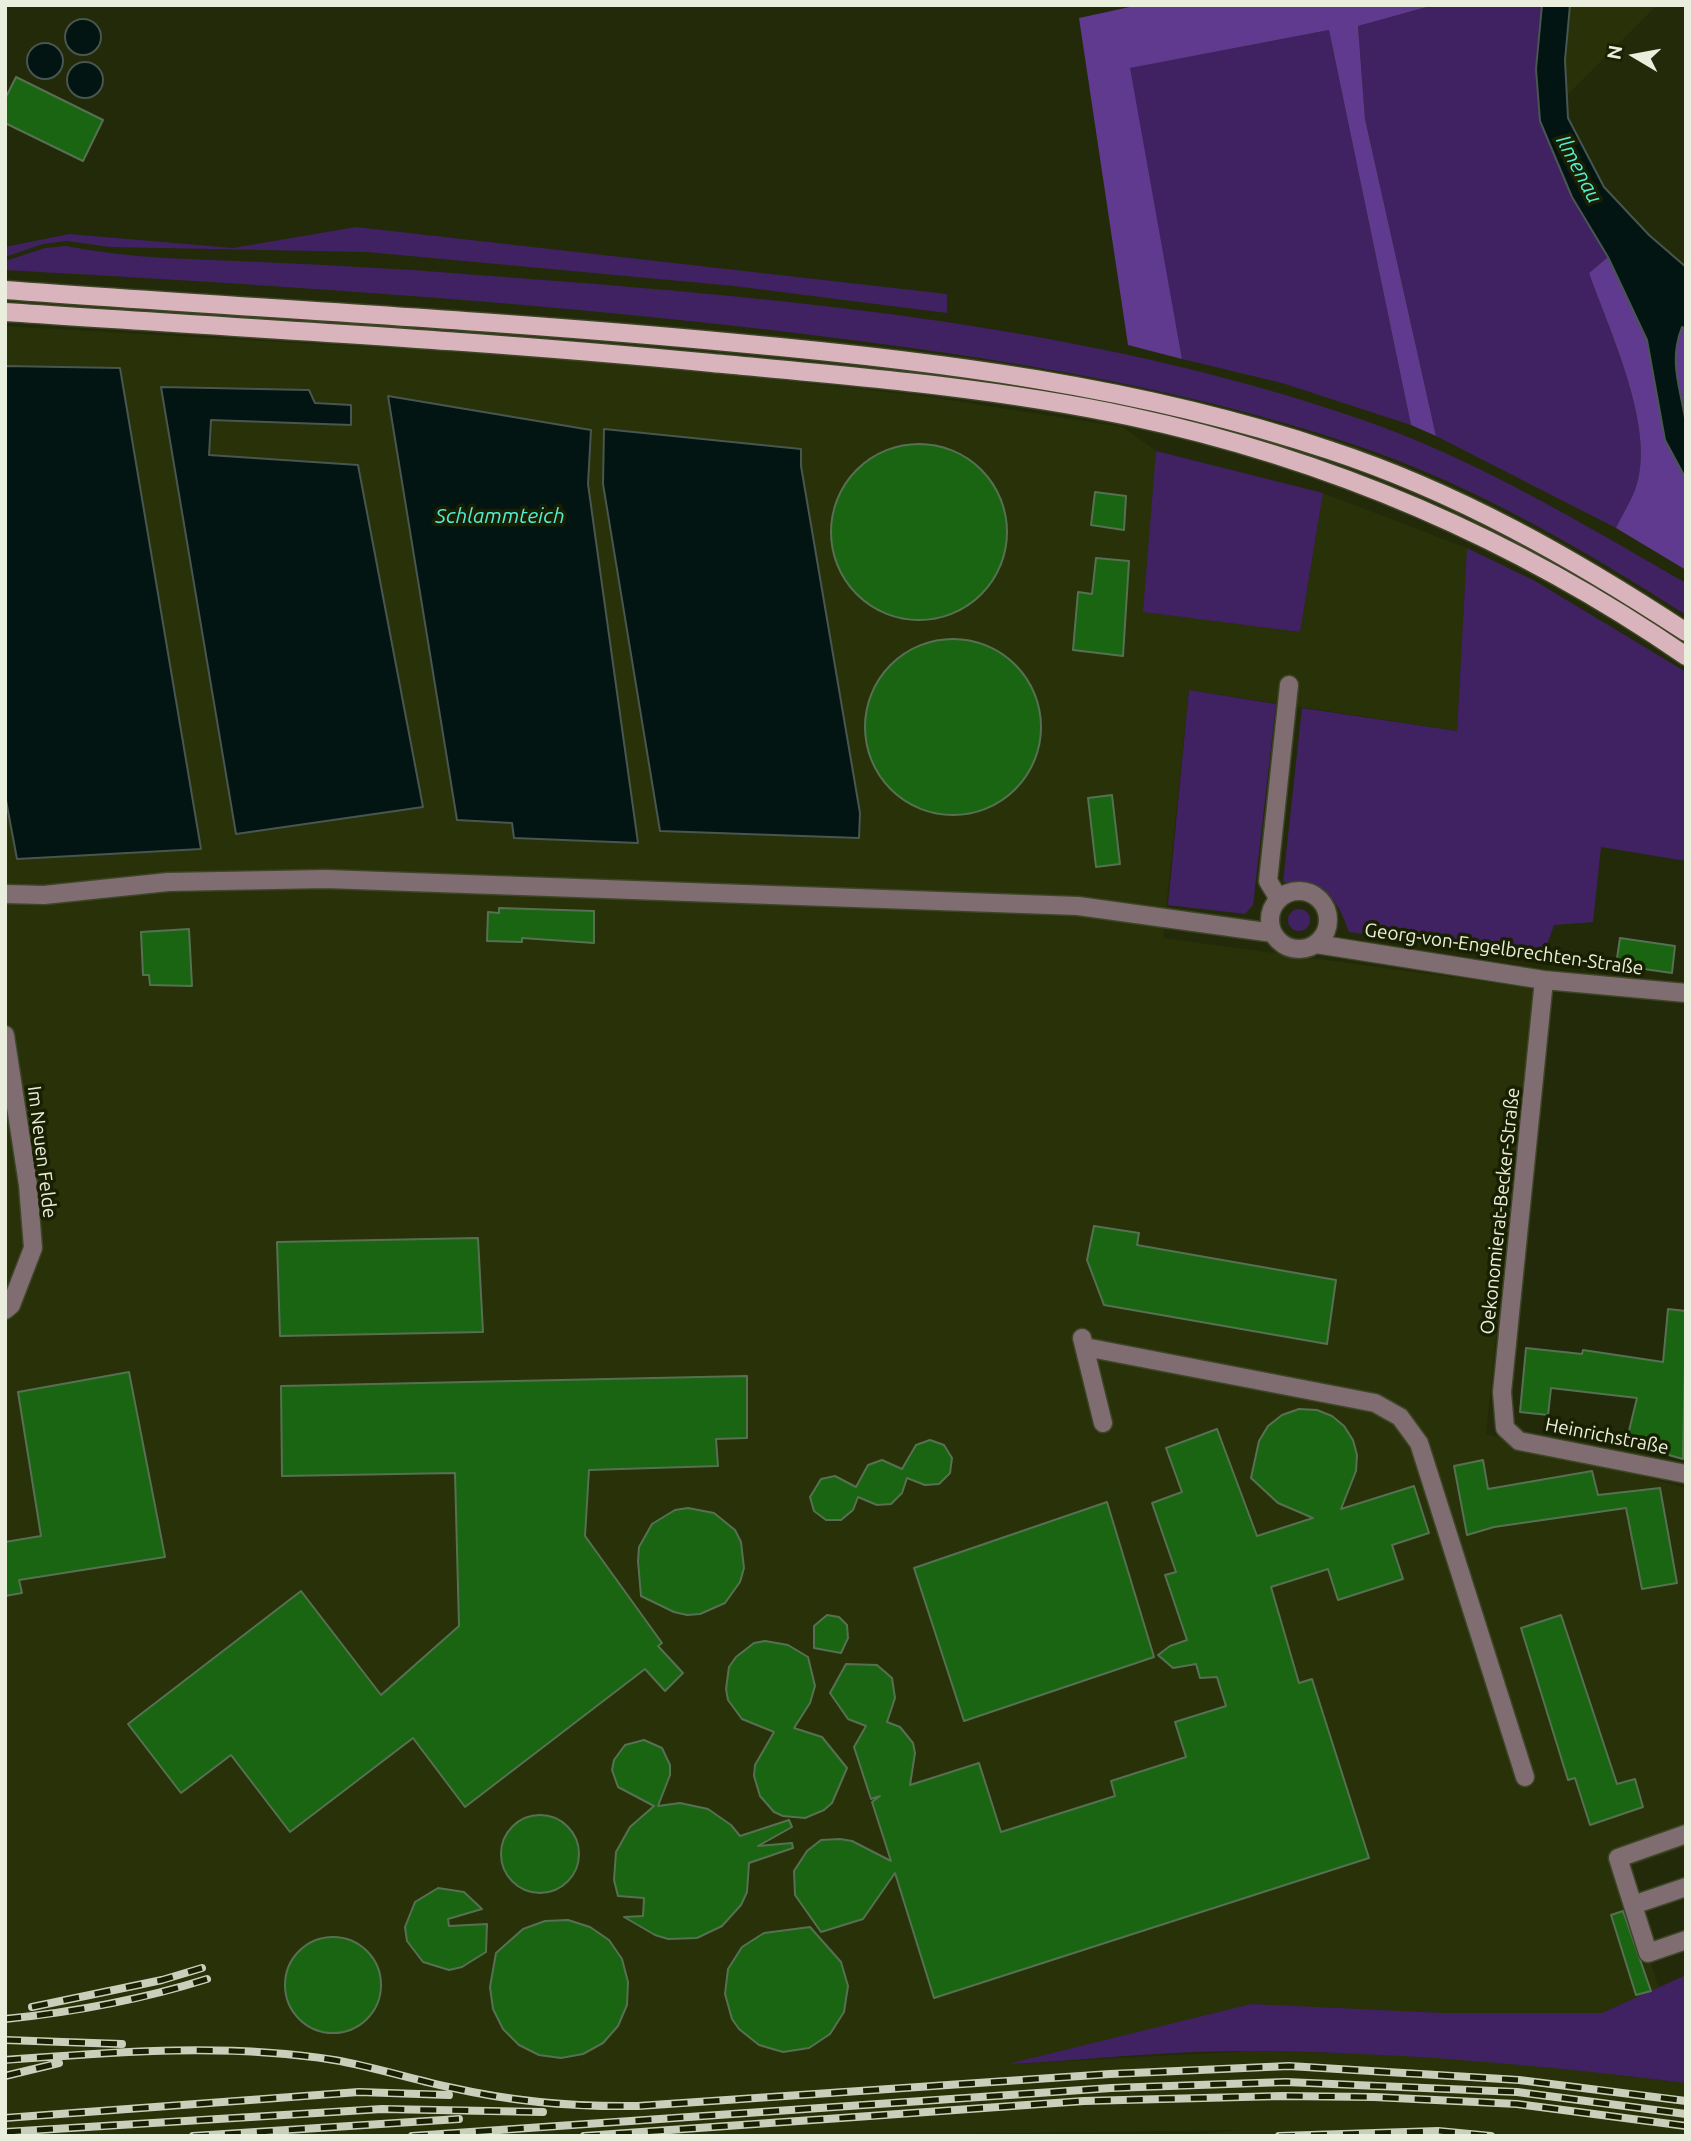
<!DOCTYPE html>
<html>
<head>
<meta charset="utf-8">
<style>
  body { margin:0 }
  #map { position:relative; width:1691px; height:2141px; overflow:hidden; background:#222a0a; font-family:Ubuntu,sans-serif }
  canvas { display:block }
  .frame { position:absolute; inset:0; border:7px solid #e9efdc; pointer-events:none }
  .north { position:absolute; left:1600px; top:21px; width:70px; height:70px; -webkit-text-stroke:5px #192002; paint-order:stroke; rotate:280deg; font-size:19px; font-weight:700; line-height:28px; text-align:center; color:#e9efdc }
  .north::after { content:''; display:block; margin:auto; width:24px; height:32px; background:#e9efdc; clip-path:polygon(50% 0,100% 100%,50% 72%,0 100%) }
</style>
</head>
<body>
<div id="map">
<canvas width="1691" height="2141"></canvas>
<div class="frame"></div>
<div class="north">N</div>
</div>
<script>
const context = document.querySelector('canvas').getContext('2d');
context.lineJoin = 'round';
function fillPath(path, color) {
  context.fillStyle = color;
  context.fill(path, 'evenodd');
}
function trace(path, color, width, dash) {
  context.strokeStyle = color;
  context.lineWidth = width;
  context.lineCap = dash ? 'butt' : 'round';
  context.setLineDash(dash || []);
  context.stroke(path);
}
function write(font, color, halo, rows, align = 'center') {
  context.font = font + ' Ubuntu,sans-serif';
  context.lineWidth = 7;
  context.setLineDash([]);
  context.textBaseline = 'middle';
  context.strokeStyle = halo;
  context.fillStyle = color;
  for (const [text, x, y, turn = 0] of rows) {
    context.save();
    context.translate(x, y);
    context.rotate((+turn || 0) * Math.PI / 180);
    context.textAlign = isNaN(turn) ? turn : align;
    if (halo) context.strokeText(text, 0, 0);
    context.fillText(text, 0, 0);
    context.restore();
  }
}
fillPath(new Path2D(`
  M1570,5H1657L1566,96L1565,60Z
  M5,326L595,360L923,396L1123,427L1156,451L1144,612L1300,632L1323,493L1467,548L1457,731L1189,690L1163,938L1533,988L1486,1434L1686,1488V1847L1622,1869L1659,1989L1602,2013H1444L1013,2064L1249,2051L1394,2054L1530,2063L1686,2083V2136H1178L1238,2130L820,2136H5Z`), '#283108');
fillPath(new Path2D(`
  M1434,5H1542L1536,69L1572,197L1608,257L1589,273C1609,330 1658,431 1635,490C1630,503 1622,515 1616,528L1436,436L1365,119L1358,26Z
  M1329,30L1411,425L1282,383L1182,359L1129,68Z
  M356,227L947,294V313L734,286L367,252L110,247L67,241L43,244L5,257V247L69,234L233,248Z
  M66,246C130,259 194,259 259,262C332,265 405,269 477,275C773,297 1081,322 1363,420C1478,460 1581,523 1686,583V615C1583,549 1477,487 1361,447C1167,381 965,353 762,329C511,300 258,284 5,270V261L45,248Z
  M1156,451L1323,493L1300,632L1143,612Z
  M1467,548L1535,581L1686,672V861L1601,847L1593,922L1554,925L1543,956L1349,932C1334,889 1325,890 1283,882L1302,708L1457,731Z
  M1189,690L1276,704L1253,905L1245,914L1168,905Z
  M1288 920a11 11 0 1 1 22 0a11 11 0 1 1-22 0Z
  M1686,1975V2083C1541,2065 1398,2052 1252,2051C1171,2050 1089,2060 1008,2064L1251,2004L1444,2013H1602Z`), '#402262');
fillPath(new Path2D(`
  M1139,5H1434L1358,26L1365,119L1436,436L1411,425L1329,30L1130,68L1182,359L1128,345L1079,18Z
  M1608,257L1647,341L1665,440L1686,479V570L1616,528C1622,515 1630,503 1635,490C1658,431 1609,330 1589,273Z
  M1683,326L1686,329V423C1677,390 1669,359 1683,326Z`), '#603a8f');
const water = new Path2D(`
  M1542,5H1570L1565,60L1568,118L1604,187L1649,235L1686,267V329L1682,327C1668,362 1681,389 1686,424C1688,442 1686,461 1686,479L1665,440L1647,340L1608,257L1572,197L1540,121L1536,69Z
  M65 37a18 18 0 1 1 36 0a18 18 0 1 1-36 0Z
  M27 61a18 18 0 1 1 36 0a18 18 0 1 1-36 0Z
  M67 80a18 18 0 1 1 36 0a18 18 0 1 1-36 0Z
  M5,366L120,368L201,849L17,859L5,795Z
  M161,387L309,390L315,403L351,405V425L211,420L209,455L358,465L423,807L236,834Z
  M388,396L591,430L588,484L638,843L514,838L512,823L457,820Z
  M604,429L801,449V466L860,813L859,838L660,831L603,484Z`);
fillPath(water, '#031512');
trace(water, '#48564f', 2);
const building = new Path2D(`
  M16,77L103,120L83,161L5,123V99Z
  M831 532a88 88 0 1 1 176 0a88 88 0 1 1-176 0Z
  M1095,492L1126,496L1124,530L1091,525Z
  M1096,558L1129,561L1123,656L1073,650L1078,592L1092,594Z
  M865 727a88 88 0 1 1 176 0a88 88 0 1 1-176 0Z
  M1112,795L1120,864L1096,867L1088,798Z
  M499,908L594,911V943L522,938V942L487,941L488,912L499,913Z
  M189,929L192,986L150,985L149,975H143L141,932Z
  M1620,938L1675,946L1672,973L1616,965Z
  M1094,1226L1139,1233L1137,1245L1336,1280L1327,1344L1104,1305L1087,1260Z
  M478,1238L483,1332L280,1336L277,1242Z
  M1668,1309L1686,1311L1683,1459L1626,1443L1637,1398L1551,1388L1548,1415L1520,1412L1526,1348L1582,1354L1583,1350L1663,1362Z
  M129,1372L165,1557L19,1580L22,1593L5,1596V1542L41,1536L18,1392Z
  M747,1376V1438L716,1439L718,1466L589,1470L585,1536L662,1643L658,1646L683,1673L665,1691L645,1669L465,1807L413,1738L290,1832L231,1755L181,1793L128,1724L301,1591L381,1695L459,1626L455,1473L282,1476L281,1386Z
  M1299,1409L1317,1410L1332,1416L1344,1426L1353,1440L1357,1455L1356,1471L1341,1509L1414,1486L1429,1533L1392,1545L1403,1579L1338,1600L1328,1569L1271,1587L1299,1683L1312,1679L1369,1858L934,1998L895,1873L863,1919L821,1932L795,1895L794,1871L807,1851L821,1840L840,1839L852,1841L891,1861L872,1802L880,1796L871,1799L854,1747L866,1726L848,1719L830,1693L846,1664L877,1665L892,1678L895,1698L887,1722L900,1727L913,1743L915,1753L910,1785L979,1763L1001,1832L1115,1796L1111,1781L1186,1757L1175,1722L1226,1706L1217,1677L1200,1678L1196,1664L1173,1668L1158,1655L1170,1646L1187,1640L1165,1575L1176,1572L1152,1503L1182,1492L1166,1448L1217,1429L1257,1536L1313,1518L1278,1503L1251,1478L1259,1441L1268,1426L1282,1415Z
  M930,1440L944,1445L952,1458L950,1473L939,1484L925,1485L907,1478L902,1493L891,1504L877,1505L858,1497L853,1510L841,1520H826L814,1511L810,1497L821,1479L835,1476L856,1487L868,1465L882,1460L902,1469L916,1445Z
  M1483,1460L1488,1489L1592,1471L1598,1495L1660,1488L1677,1583L1642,1589L1626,1508L1494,1527L1467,1535L1454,1466Z
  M1107,1502L1154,1657L964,1721L914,1568Z
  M688,1508L714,1513L735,1530L741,1542L744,1568L740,1582L725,1603L700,1614L687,1615L674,1612L641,1596L638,1561L639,1547L652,1524L675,1510Z
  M827,1615L839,1617L847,1625L848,1638L841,1653L814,1648V1626Z
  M1561,1615L1617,1784L1635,1779L1643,1807L1590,1825L1575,1778L1568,1780L1521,1628Z
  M765,1641L788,1645L808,1657L815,1686L810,1703L794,1728L822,1737L847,1768L832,1803L824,1810L805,1818L783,1816L774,1812L760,1796L754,1776L755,1765L774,1732L742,1719L728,1700L726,1689L729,1667L736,1657L754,1643Z
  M644,1740L662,1748L670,1765V1775L658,1806L680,1803L708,1809L731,1825L740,1836L789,1820L792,1827L758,1846L792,1843L793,1848L749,1863L747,1892L741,1905L722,1926L697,1938L668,1939L655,1935L624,1917L643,1916L644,1898L618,1896L614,1880L616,1852L630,1827L654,1806L618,1787L612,1770L614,1760L625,1745Z
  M501 1854a39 39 0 1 1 78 0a39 39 0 1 1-78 0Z
  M438,1888L464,1892L482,1909L448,1919L449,1926L487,1924L486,1952L462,1967L449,1970L423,1962L407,1941L405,1927L415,1902Z
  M1623,1911L1651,1991L1636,1995L1611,1915Z
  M568,1920L590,1927L609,1940L622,1959L628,1982L627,2005L618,2026L603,2043L583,2054L561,2058L539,2055L519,2045L503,2029L493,2009L490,1987L496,1953L523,1929L545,1921Z
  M810,1927L841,1962L848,1986L844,2012L830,2034L809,2048L783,2052L759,2045L739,2029L732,2019L725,1994L728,1969L742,1947L764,1933Z
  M285 1985a48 48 0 1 1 96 0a48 48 0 1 1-96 0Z`);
fillPath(building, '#196511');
trace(building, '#577054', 2);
const minor = new Path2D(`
  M1270 920a29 29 0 1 1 58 0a29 29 0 1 1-58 0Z
  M5,894L44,895L168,882L326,879L1078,906L1273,933
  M1279,899L1268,881L1289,685
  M1316,944L1544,980L1686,993
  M1544,980L1502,1392L1505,1428L1519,1441L1686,1474
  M5,1035L28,1185L33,1248L11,1305L5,1310
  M1082,1338L1103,1423
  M1085,1347L1375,1403L1400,1417L1419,1443L1525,1777
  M1686,1834L1618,1858L1648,1953L1686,1940
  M1633,1905L1686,1887`);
const major = new Path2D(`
  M5,290C249,308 494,320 737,343C937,361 1138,386 1329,450C1457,492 1573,558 1686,632
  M5,312C241,328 477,340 712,363C850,376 991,387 1128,416C1331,459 1514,538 1686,656`);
trace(minor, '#3e4627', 21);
trace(major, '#3e4627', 21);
trace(minor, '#7f6d71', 18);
trace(major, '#d9b4bd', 18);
const rail = new Path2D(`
  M32,2007L162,1980L202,1968
  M5,2019C75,2012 140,2000 207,1979
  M5,2040L122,2044
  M5,2060C115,2052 225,2043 334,2060C375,2067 414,2080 453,2088C515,2102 575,2107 638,2106L1110,2074L1289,2066L1519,2080L1686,2101
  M5,2076L59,2063
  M5,2118L359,2092L449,2095
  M5,2132L382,2109L543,2112
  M193,2136L459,2119
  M412,2136L1111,2088L1286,2082L1517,2092L1686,2114
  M584,2136L1084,2101L1282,2096L1374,2097L1517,2104L1686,2126
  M1279,2136L1438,2131L1491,2136`);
trace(rail, '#c9cfba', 8);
trace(rail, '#192002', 5, [16]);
write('19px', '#e9efdc', '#192002', [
  ["Georg-von-Engelbrechten-Straße",1504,949,8],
  ["Im Neuen Felde",42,1152,83],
  ["Oekonomierat-Becker-Straße",1500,1211,-84],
  ["Heinrichstraße",1607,1436,11]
]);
write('italic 21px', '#52eed8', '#192002', [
  ["Ilmenau",1579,169,62],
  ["Schlammteich",500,516]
]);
</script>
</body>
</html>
